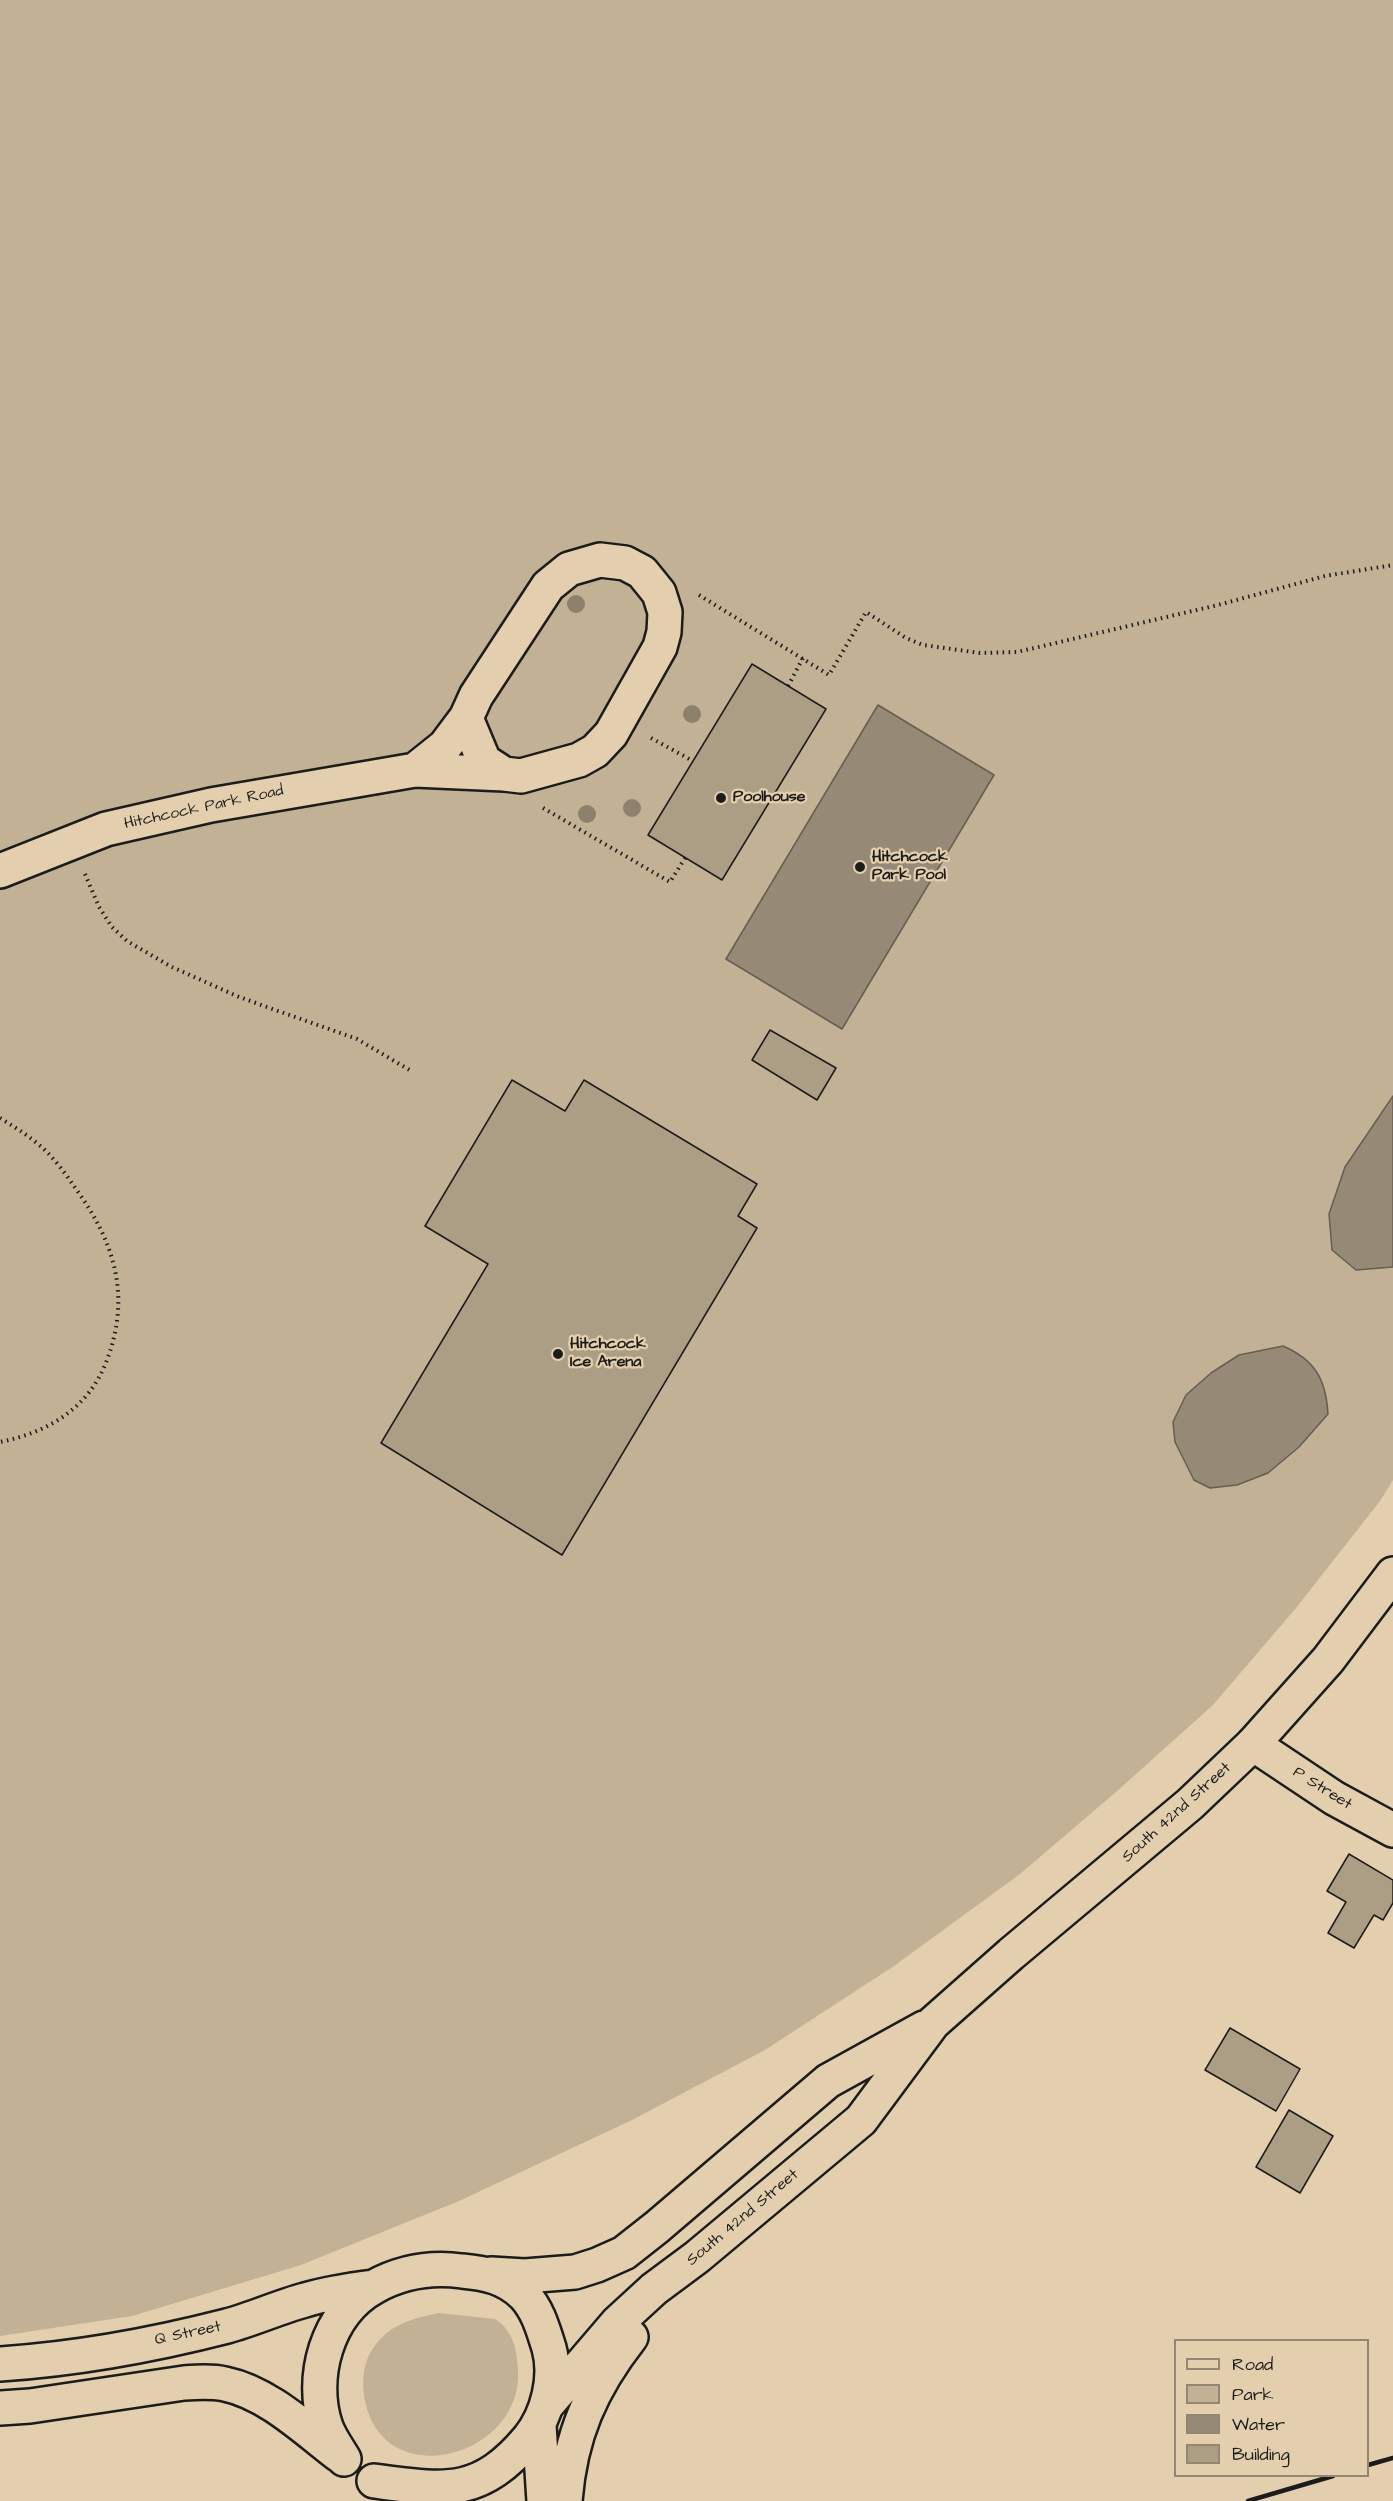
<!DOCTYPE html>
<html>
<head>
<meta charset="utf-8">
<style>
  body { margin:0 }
  #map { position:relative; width:1393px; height:2501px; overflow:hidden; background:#e3cfad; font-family:"Architects Daughter",sans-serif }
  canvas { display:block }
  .legend { position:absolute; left:1174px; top:2339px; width:195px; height:138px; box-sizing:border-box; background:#e3cfad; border:2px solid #938773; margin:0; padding:8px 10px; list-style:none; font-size:18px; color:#1c1c1c }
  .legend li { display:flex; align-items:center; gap:12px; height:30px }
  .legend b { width:30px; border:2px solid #938773 }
</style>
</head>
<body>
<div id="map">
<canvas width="1393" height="2501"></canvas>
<ul class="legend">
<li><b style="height:8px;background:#e3cfad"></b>Road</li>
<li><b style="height:16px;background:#c2b195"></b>Park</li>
<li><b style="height:16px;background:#968a76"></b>Water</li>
<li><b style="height:16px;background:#ac9d85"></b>Building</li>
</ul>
</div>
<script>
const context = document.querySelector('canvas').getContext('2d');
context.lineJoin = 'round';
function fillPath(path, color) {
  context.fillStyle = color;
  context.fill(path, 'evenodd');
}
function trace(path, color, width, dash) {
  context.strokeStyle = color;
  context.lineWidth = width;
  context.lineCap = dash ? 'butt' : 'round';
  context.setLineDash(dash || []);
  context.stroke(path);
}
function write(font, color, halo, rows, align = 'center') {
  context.font = font + ' "Architects Daughter",sans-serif';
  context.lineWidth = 4.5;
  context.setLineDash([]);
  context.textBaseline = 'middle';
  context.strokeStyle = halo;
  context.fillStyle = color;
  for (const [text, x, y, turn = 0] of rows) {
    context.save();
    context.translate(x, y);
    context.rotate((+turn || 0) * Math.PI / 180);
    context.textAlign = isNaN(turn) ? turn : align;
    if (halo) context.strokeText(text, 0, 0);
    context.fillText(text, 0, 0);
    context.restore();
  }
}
fillPath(new Path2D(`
  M0,0H1393V1480L1380,1501L1296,1608L1213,1705L1116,1792L1020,1874L894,1966L765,2050L630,2121L459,2201L301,2265L132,2316L0,2336Z
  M439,2313L495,2319C513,2330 517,2350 518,2370C523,2457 387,2493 366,2405C362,2390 362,2374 367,2360C381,2327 408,2319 439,2313Z`), '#c2b195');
const water = new Path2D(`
  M878,705L994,775L842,1029L726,959Z
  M1393,1096V1267L1356,1270L1332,1250L1329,1214L1345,1167Z
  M1283,1346C1315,1360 1326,1379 1328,1414L1299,1447L1268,1473L1237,1485L1210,1488L1194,1480L1175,1442L1173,1422L1186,1395L1211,1373L1239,1355Z`);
fillPath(water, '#968a76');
trace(water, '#655e52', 1.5);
const building = new Path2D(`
  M752,664L826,709L722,880L648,835Z
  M770,1030L836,1068L817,1100L752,1060Z
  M512,1080L565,1111L584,1080L757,1184L738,1216L757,1228L562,1555L381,1443L488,1264L425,1226Z
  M1349,1854L1393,1880V1903L1383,1920L1374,1915L1354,1948L1328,1933L1346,1902L1327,1891Z
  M1230,2028L1300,2069L1276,2111L1205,2070Z
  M1289,2110L1333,2136L1300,2193L1256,2167Z`);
fillPath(building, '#ac9d85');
trace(building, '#1c1c1c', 1.5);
const minor = new Path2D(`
  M415,770L445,746L466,718L476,696L548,586L569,569L600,560L625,563L642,572L659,593L665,612L664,632L660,647L611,734L595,751L579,760L521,776L504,774L484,761L466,718
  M0,871L106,829L211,805L415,770L504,774
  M1253,1744L1334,1798L1393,1830`);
const major = new Path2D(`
  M491,2274L525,2276L575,2272L597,2265L624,2253L657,2227L828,2081L924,2028
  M0,2364C76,2359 153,2345 227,2326C253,2319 279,2307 305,2300C328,2293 350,2290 373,2287
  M546,2406L617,2323L654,2289L697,2257L861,2120L933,2023L1011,1954L1190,1804L1253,1744L1328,1660L1393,1574
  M0,2408L30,2406L184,2383C198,2382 212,2381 225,2384C268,2393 305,2429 339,2455
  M539,2425L544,2501
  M344,2459C338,2449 330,2438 326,2427C309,2378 327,2313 374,2287C401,2272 432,2267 462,2271C485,2273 506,2277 524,2295C538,2310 543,2329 549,2348C557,2377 548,2414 529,2438C479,2498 444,2490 374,2481
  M565,2501C570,2436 591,2388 631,2337`);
trace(minor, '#1c1c1c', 38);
trace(major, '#1c1c1c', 38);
trace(new Path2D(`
  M699,595L829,675L866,612L906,638L923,645L980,653L1017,652L1218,605L1325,576L1393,565
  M788,686L803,658
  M651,738L693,761
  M543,808L670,882L685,858
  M85,874L99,907L112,927L127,941L172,967L239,997L357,1039L413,1072
  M0,1118C13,1126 26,1134 38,1144C53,1156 65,1173 76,1189C115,1243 131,1296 107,1360C89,1408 49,1432 0,1442`), '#1c1c1c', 4, [1.5, 4.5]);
trace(minor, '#e3cfad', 33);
trace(major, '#e3cfad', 33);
trace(new Path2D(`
  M1368,2465L1393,2458
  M1248,2501L1333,2476`), '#1c1c1c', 4.5);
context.fillStyle = '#8d816e';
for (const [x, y] of [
  [576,604],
  [692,714],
  [632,808],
  [587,814]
]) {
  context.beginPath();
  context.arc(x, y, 9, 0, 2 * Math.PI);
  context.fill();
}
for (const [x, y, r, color] of [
  [721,798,6,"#1c1c1c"],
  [860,867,6,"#1c1c1c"],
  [558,1354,6,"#1c1c1c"]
]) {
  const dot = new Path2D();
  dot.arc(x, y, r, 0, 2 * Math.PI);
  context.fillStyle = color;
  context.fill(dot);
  trace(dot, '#e3cfad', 2);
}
write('bold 16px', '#1c1c1c', '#e3cfad', [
  ["Poolhouse",733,798],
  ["Hitchcock",872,858],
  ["Park Pool",872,876],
  ["Hitchcock",570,1345],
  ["Ice Arena",570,1363]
], 'left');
write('16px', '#1c1c1c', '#e3cfad', [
  ["Hitchcock Park Road",204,808,-12],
  ["P Street",1322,1789,32],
  ["South 42nd Street",1177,1813,-42],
  ["South 42nd Street",743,2218,-40],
  ["Q Street",188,2334,-12]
]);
</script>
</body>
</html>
